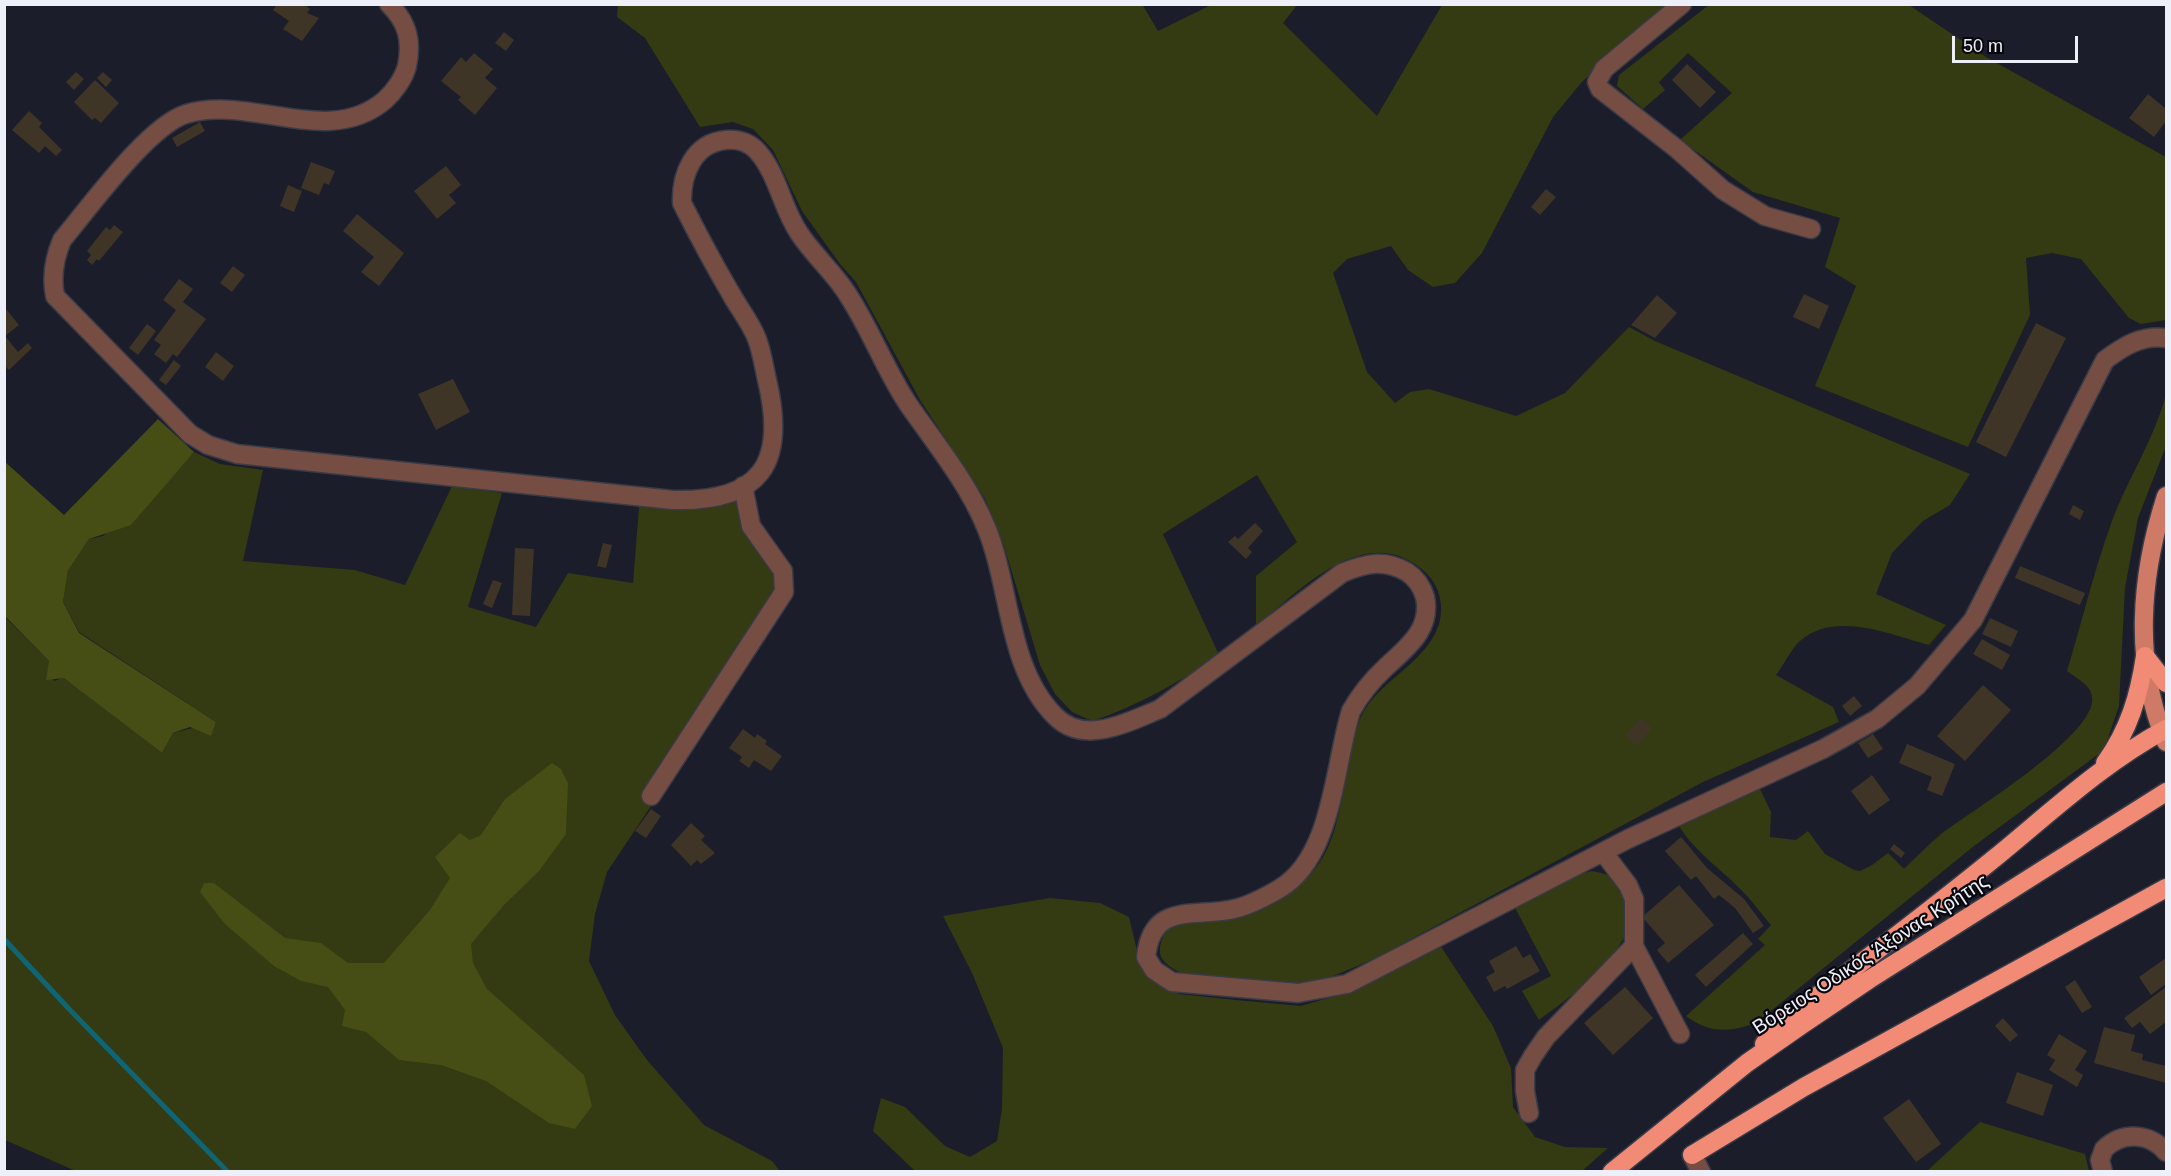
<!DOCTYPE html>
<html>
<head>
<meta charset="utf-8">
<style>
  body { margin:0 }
  #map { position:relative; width:2171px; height:1176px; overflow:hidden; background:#1b1d2a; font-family:Arial,sans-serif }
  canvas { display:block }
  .frame { position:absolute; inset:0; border:6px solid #eef0f9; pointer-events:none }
  .scale { position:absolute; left:1952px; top:36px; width:126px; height:27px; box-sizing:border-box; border:3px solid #eef0f9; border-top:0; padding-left:8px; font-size:18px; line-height:21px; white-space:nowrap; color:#eef0f9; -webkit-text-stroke:4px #07070d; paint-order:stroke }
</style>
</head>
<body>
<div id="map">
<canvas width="2171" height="1176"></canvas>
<div class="frame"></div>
<div class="scale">50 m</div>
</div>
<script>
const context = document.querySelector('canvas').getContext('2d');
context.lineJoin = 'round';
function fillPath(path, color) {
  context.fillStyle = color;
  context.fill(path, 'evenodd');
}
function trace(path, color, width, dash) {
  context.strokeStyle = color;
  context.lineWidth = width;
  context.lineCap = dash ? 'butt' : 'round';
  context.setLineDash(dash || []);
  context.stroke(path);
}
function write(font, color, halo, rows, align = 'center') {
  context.font = font + ' Arial,sans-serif';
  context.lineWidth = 4.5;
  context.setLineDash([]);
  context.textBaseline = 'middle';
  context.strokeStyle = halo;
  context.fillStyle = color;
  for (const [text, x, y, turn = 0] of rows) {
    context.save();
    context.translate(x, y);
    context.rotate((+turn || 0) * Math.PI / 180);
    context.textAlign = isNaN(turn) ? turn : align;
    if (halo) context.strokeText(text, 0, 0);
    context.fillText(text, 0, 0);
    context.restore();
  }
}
fillPath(new Path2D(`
  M618,4H1142L1158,31L1211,5H1297L1283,23L1377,116L1442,5H1670L1630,36L1581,83L1553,117L1482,253L1455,283L1433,287L1408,270L1391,246L1347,259L1333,273L1367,372L1395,403L1410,392L1429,389L1516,416L1565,393L1629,327L1655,341L1970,474L1950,505L1923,521L1892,553L1876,594L1946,625L1929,645C1891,635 1835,610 1800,641C1791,649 1784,665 1776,675L1833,707L1839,722L1703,782L1376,958L1324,980L1300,984L1181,973C1157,961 1155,952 1167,928C1211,911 1267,913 1303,882C1349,842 1338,772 1359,721C1375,681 1426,665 1439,624C1444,606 1440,587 1427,574C1369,517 1302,588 1256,626V576L1297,542L1257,475L1163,534L1220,657C1178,681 1139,706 1092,721L1072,712L1055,694L1040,665L1004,546L985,499L920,400L856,282L840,264L802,211L773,150L753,129L733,122L700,127L645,38L617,17Z
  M1710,4L1909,5L1986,57L2166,157V320L2141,324L2129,318L2081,259L2052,253L2026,258L2030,315L1968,447L1815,386L1856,286L1825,267L1840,218L1753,192L1680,140L1732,93L1688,53L1659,82L1665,90L1643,109L1617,86L1619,75Z
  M2166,394V446L2138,518L2125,588L2119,706L2104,750L1974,846L1756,1023C1729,1032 1710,1034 1686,1016L1765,945L1758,939L1771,925C1762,915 1754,903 1744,893C1722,869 1694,852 1677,823L1700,816L1760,789L1771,812L1770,837L1796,840L1808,831L1825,854L1854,870L1860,871L1872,865L1888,853L1904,869C1916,857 1928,845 1941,834C1970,812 2098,734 2092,697C2091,685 2076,678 2067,671C2082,622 2094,570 2112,521C2128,478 2155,438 2166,394Z
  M194,452L220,464L263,470L243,561L355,570L405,585L452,486L502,493L468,607L536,627L568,573L633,583L639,507L711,508L738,498L781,584L653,803L607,872L595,914L589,961L615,1015L647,1060L704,1125L772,1161L780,1171L78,1172L5,1140L4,616L49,661L54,681L64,677L162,753L173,733L216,722L79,632L63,602L68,571L89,539L103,536L167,481Z
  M1592,871C1608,874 1617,877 1625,893C1649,944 1574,994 1539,1020L1522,991L1551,976L1512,902L1572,876Z
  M1050,898L1100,903L1129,917L1140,963L1156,983L1179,994L1246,1001L1301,1006L1345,993L1438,942L1493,1026L1511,1068L1513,1107L1535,1137L1565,1147L1608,1148L1581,1172H916L873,1131L881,1098L905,1107L945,1146L970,1157L997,1141L1002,1109L1003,1048L972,973L943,916Z
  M1980,1122L2085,1154L2089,1171H1927Z`), '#343a11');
fillPath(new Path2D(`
  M158,419L194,452L131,525L89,539L68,571L63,602L79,633L216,722L211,736L190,727L173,733L162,753L64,678L46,680L49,661L5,616L4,461L64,515Z
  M552,763L561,769L568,783L566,834L539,871L503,906L471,944L473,963L487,989L584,1075L592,1106L575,1129L549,1123L486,1081L441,1065L399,1060L366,1032L342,1026L345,1010L328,987L301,981L274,966L225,924L200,892L204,883H214L285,938L321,943L348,963H384L430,910L450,878L435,857L460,833L470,840L481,835L505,799Z`), '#464d15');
trace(new Path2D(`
  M4,939L70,1010L228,1172`), '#106575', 5);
fillPath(new Path2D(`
  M277,4H304L310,9L307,13L319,18L302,41L283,29L289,21L273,10Z
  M504,32L514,40L506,51L495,43Z
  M474,53L493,69L485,78L497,88L475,115L458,100L461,97L441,81L461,57L466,62Z
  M1687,64L1716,92L1700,108L1672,80Z
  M76,72L84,79L74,90L66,82Z
  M103,72L112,80L106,87L97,78Z
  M95,80L119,103L101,123L95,118L92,120L74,102Z
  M2148,94L2166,109V121L2154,137L2129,118Z
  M29,111L42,123L39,127L62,150L56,156L45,146L39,153L12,130Z
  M200,122L205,131L177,147L172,138Z
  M311,162L335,171L329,185L324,183L319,195L301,188Z
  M446,166L461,185L449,195L456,203L437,219L414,191Z
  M288,185L302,191L294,212L280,206Z
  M1546,189L1556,197L1540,215L1531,207Z
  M357,214L404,253L379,286L361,272L374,257L343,231Z
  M114,225L123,232L99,261L97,259L92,265L87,260L91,255L87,251L106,227L110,230Z
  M233,266L245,275L232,292L220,283Z
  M179,279L193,289L183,302L206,319L177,357L173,354L166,363L154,354L161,345L154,340L176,310L163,300Z
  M1804,294L1829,306L1819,329L1793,317Z
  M1657,295L1677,313L1655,338L1631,325Z
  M6,309L19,325L5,336L18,352L28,343L32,348L9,370L4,365V310Z
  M2036,323L2066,338L2006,457L1976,442Z
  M147,324L156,331L138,355L129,348Z
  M216,352L234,366L223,381L205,367Z
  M174,360L181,366L166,385L159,380Z
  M453,379L470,412L436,430L418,394Z
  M2073,505L2084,511L2080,520L2069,514Z
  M1255,523L1263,531L1248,548L1252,552L1246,559L1228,542L1235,536L1238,539Z
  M603,543L612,545L606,568L597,566Z
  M515,548L534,549L530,616L512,615Z
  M2020,566L2085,593L2080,605L2015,578Z
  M493,580L502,583L492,608L483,604Z
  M1990,618L2018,631L2011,647L1982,634Z
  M1982,639L2010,655L2002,670L1973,654Z
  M1983,685L2011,710L1965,761L1937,736Z
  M1854,696L1862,706L1850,716L1842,706Z
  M1640,718L1652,728L1637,746L1625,736Z
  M743,729L755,738L757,734L767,741L765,744L782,756L771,771L754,760L749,768L739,761L742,757L729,748Z
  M1873,734L1883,749L1868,758L1858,743Z
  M1907,744L1955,764L1942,796L1927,790L1932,777L1899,763Z
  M1872,775L1890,800L1869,815L1851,791Z
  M651,809L661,816L646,838L635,831Z
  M691,823L705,836L701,840L715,853L701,864L697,860L691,866L671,845Z
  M1681,837L1707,868L1744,899L1764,926L1753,933L1735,908L1719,895L1714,899L1696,876L1691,880L1665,851Z
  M1894,844L1905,853L1901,858L1890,849Z
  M1679,885L1714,925L1668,963L1657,950L1665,943L1642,917Z
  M1743,933L1753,944L1706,987L1695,975Z
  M1516,946L1523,958L1530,954L1540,971L1507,989L1505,986L1494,992L1486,977L1495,972L1489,961Z
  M2166,958V984L2151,995L2139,977Z
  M2075,980L2092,1007L2082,1013L2065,987Z
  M1625,987L1653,1018L1613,1055L1584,1023Z
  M2166,987V1022L2150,1034L2140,1022L2132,1028L2124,1018Z
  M2003,1018L2018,1035L2010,1042L1995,1026Z
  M2104,1027L2135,1035L2131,1051L2143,1054L2142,1060L2166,1066V1083L2094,1063Z
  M2059,1034L2087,1051L2075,1070L2083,1075L2077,1087L2049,1070L2055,1060L2047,1055Z
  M2017,1072L2053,1085L2043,1116L2006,1103Z
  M1909,1099L1941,1144L1916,1162L1883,1118Z`), '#3e3527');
const minor = new Path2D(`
  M389,4C408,23 412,41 407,66C404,78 394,92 385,100C328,149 250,94 186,114C148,126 89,208 62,240C54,259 51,276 55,296L190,434L208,445L237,454L673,500C761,502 787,464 767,380C764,367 762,352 757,339C751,323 738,307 730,292C713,263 697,233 682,203C681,175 693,143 726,140C739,139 749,142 758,152C778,175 782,208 799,233C812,253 831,270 844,289C869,325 884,368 908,404C935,443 968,483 986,527C1011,587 1007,668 1055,716C1084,746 1128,722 1160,709L1342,573C1366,563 1384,559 1407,572C1416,578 1422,587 1425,597C1432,630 1406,648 1385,668C1371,681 1360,695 1351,711C1334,765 1333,858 1279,889C1267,896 1248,906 1234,909C1194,918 1152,901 1146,957L1154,970L1172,982L1298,993L1347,984L1628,839L1823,749L1877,719L1917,686L1973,620L2105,360C2124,346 2141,335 2166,338
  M1682,4L1604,69L1597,82L1600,89L1677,149L1723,190L1765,216L1811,229
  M651,796L784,592L783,571L751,526L743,486
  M1603,852L1628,885L1634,899V946L1680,1034
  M1529,1113L1525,1091V1070L1533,1056L1546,1037L1634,946
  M1692,1155L1701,1172
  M2103,1172L2100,1160L2104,1149C2123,1131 2150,1133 2166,1152`);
const major = new Path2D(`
  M2166,496C2140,576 2133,663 2166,742`);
const highway = new Path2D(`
  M2145,656L2166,683
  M2105,763C2129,730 2139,696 2145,656
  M1764,1044L1779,1025C1852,970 1925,915 1996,857C2051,812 2103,763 2166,729
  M1692,1155L1804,1087L2166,888
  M1612,1172L1747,1063L1803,1024L1870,979L2166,792`);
trace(minor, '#393b47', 21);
trace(major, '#393b47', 21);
trace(highway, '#393b47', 21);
trace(minor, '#764d43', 18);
trace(major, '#cf7a67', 18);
trace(highway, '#f28b75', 18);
write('20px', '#eef0f9', '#07070d', [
  ["Βόρειος Οδικός Άξονας Κρήτης",1871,955,-33]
]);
</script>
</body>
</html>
